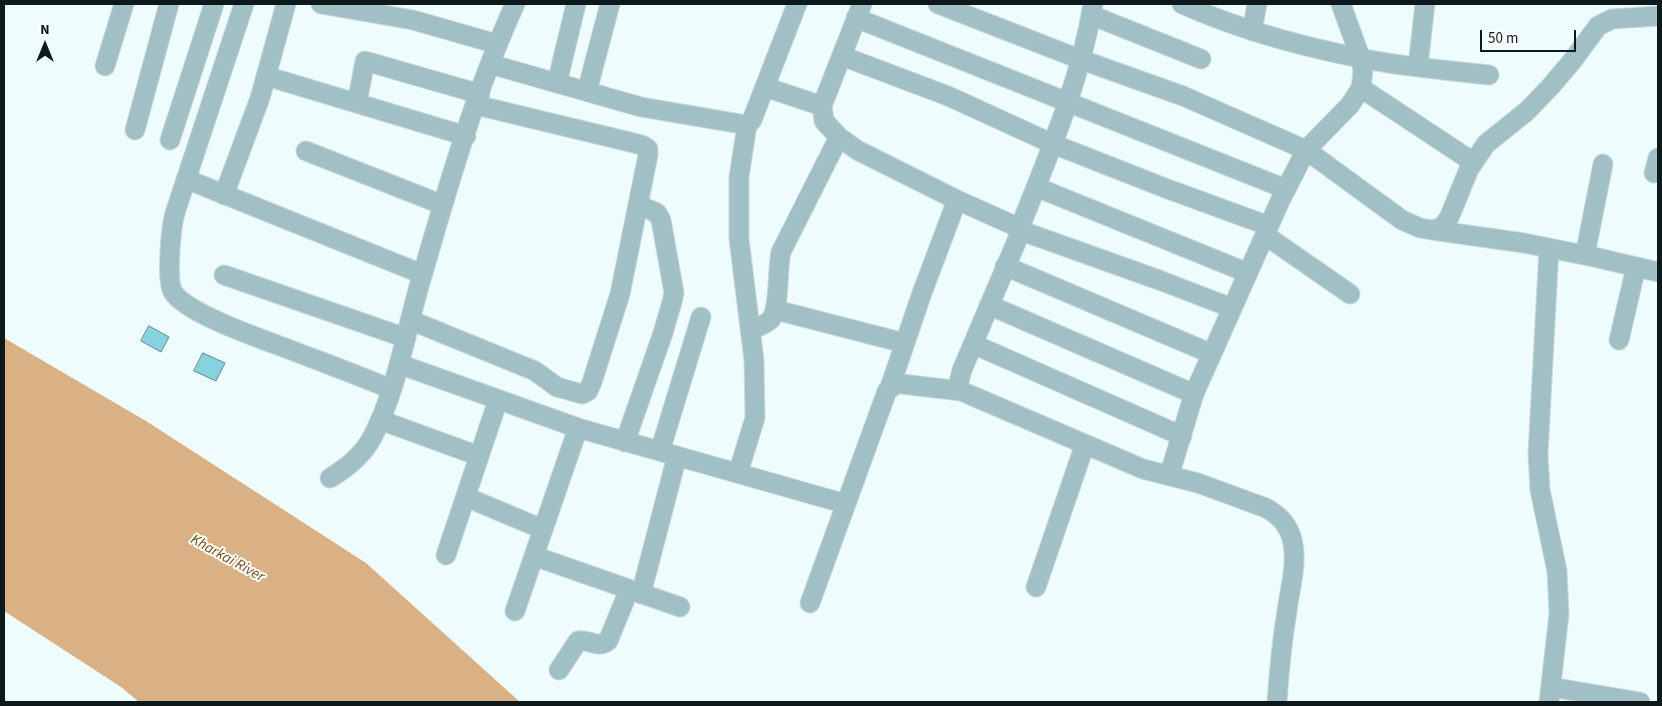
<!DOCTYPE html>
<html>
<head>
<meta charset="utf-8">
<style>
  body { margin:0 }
  #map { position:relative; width:1662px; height:706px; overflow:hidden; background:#effcfe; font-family:"Source Sans 3",sans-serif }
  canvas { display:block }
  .frame { position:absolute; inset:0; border:5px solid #0d191b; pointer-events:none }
  .north { position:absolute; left:20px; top:20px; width:50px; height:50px; -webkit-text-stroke:4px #fff; paint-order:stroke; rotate:0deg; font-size:14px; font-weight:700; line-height:20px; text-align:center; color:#0d191b }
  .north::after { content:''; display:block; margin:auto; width:18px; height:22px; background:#0d191b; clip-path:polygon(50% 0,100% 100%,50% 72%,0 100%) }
  .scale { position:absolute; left:1480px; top:30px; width:96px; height:22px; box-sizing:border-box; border:2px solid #0d191b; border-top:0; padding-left:6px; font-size:15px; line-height:18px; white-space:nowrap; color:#0d191b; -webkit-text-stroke:4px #fff; paint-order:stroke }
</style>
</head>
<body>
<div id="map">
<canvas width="1662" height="706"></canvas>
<div class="frame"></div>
<div class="north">N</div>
<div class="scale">50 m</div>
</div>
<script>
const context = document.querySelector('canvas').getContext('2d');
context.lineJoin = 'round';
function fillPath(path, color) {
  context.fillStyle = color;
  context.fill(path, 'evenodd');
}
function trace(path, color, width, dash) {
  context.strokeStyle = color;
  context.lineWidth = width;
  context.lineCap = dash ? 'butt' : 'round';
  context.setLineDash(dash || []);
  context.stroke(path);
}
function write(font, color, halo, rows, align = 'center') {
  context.font = font + ' "Source Sans 3",sans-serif';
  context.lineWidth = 4;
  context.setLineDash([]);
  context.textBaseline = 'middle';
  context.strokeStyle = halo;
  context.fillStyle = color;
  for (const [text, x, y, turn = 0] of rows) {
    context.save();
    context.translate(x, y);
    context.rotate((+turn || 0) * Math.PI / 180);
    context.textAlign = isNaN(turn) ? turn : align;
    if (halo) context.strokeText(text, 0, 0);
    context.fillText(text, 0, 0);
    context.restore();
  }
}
fillPath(new Path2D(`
  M4,338L146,421L366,563L520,702H139L121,687L4,611Z`), '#d9b184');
const building = new Path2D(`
  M149,326L169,337L161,352L141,341Z
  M203,353L225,363L216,381L194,371Z`);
fillPath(building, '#87d2df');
trace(building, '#6a878d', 1);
const minor = new Path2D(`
  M244,4L175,213C171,227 166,281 173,292C187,314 262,339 288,349C322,362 357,375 391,389
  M321,4L413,20L497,44
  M862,4L822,106L824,121L839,137L857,150L957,200L1013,225L1019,230L1018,238L962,370L958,386L961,391L1143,469L1198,483L1266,508C1279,515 1288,524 1292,539C1298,563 1290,587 1287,611C1282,641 1279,672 1277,702
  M938,4L1082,60L1183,96L1306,150L1402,220L1420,228L1432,230L1442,227L1449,218L1469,169L1486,144L1527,111L1551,86L1573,60L1598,26L1612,19L1658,16
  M1093,4C1080,83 1048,156 1019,230L1159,280L1232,308
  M1182,4C1238,29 1299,46 1360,58C1402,67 1447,70 1489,75
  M1091,15L1201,59
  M856,18L1286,189
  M1252,31L1257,4
  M842,56L948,96L1053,144L1165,188L1269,226
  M490,64L641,107L747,125L752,120L797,4
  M105,66L124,4
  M1418,66L1425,4
  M266,76L466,136
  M557,83L576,4
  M765,87L822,106
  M1361,88L1473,162
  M587,91L610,4
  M357,103L365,61L480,94
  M135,130L169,4
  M170,140L214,4
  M306,151L443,205
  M1654,173L1658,158
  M186,179L422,274
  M1036,187L1248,273
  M224,195L260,98L286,4
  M1432,230L1524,243L1594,257L1658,272
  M1265,235L1350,294
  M1549,248L1538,454L1540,490L1557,571L1559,614L1549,702
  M1585,255L1603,164
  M1005,266L1212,354
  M224,275L406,338
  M989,305L1194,394
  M776,310L904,343
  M410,320L535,371L557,387L582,394L588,391L592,382L620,294L648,155V149L644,146L638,144L476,105
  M750,330C757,327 766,325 771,319C780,308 777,268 781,252L839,137
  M1619,340L1636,267
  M973,344L1182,436
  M399,364L578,428L846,504
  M890,387L922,293L957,200
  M380,420L479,456
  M625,442L663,333L672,302L674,293L661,220L657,213L639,205
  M660,451L701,317
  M738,473L755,418L754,360L739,239V177L747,125
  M1169,476L1194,394L1280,201L1306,150L1350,105L1361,88L1363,71L1361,59L1341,4
  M330,478C348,467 363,455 373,436C399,385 406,327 423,273C449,182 476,90 515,4
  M466,497L542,529
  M446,555L498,400
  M534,556L680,607
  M1036,587L1085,444
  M641,594L677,456
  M810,603L887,391L896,384H902L961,391
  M515,611L578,428
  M559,670L578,641C588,639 599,649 608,641L629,590
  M1551,687L1640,702`);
trace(minor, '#cbd8da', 21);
trace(minor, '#a1c0c6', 19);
write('italic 15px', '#714a15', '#fff', [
  ["Kharkai River",227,559,29]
]);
</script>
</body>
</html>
